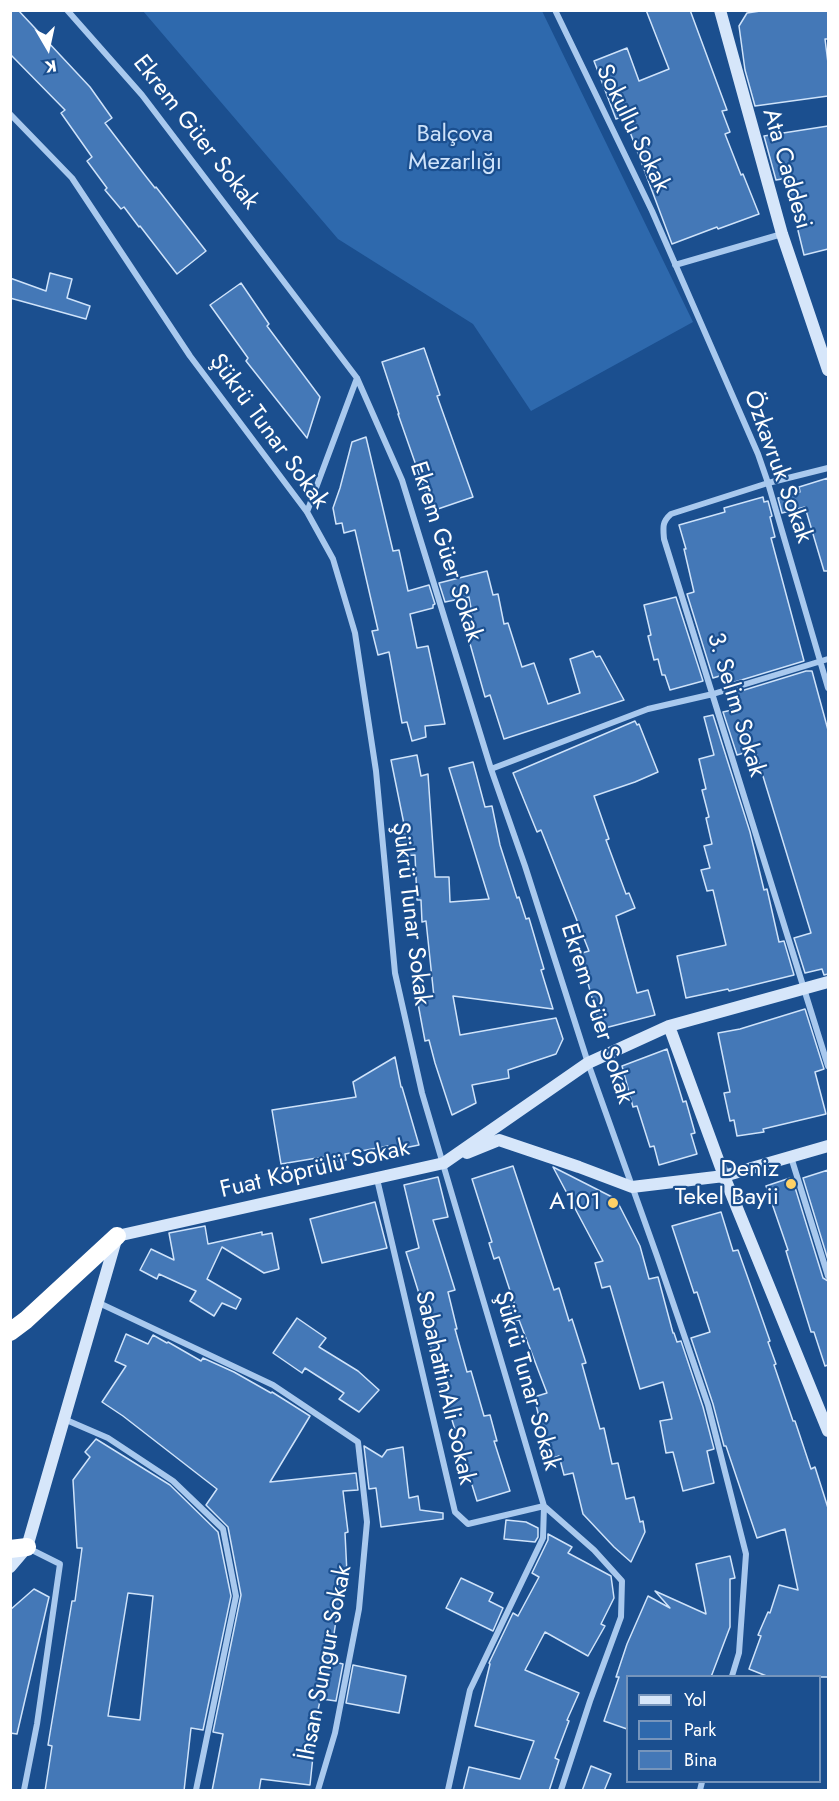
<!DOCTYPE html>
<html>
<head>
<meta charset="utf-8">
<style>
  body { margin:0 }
  #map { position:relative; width:839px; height:1801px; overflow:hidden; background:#1b4f8f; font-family:Jost,sans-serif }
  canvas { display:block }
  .frame { position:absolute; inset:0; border:12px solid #fff; pointer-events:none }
  .legend { position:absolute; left:626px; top:1675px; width:195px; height:108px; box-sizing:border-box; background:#1b4f8f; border:2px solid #7695bc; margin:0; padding:8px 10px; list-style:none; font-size:18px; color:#fff }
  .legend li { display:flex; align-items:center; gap:12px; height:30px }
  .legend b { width:30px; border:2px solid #7695bc }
  .north { position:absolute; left:18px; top:18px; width:60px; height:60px; -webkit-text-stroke:4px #1b4f8f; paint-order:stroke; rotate:171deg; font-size:16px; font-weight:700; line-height:24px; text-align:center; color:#fff }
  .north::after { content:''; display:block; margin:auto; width:21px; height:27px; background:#fff; clip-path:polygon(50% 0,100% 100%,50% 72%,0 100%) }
</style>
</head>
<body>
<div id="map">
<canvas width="839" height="1801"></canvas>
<div class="frame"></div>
<ul class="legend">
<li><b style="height:8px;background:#d6e6fa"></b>Yol</li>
<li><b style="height:16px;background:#2e69ad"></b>Park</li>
<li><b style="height:16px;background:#4478b7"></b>Bina</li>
</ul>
<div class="north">K</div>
</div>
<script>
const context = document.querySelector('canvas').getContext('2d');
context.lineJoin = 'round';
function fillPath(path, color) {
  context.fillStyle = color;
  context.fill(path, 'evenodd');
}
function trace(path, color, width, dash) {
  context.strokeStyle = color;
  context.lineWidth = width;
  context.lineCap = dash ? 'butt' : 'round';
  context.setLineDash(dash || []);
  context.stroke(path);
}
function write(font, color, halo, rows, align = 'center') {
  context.font = font + ' Jost,sans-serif';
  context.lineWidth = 4.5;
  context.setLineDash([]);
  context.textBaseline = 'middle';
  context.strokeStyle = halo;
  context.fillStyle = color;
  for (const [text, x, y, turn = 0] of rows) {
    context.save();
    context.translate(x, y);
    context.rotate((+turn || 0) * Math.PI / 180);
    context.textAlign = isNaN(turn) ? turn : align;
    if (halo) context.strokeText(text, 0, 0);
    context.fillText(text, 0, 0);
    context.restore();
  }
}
fillPath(new Path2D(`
  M143,11H542L693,322L531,411L473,324L338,239Z`), '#2e69ad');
const building = new Path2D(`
  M10,10H18L90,87L112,118L105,123L144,174L155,188L156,187L206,251L177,274L140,226L139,227L124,207L121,209L105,190L107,188L87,161L92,157L61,113L65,110L10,54Z
  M646,10H690L727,110L722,111L730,132L725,134L741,175L743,174L759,214L718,229L717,227L672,244L624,116L616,119L594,61L627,48L639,81L669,69Z
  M767,10H828V39H825L828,63V96L755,106L745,70L739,26L747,13Z
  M828,126V249L804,255L794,214L788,178L776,180L764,136Z
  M50,273L72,279L67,298L90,306L86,319L10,298V278L46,291Z
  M241,283L269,324L267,326L320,397L307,438L246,361L248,358L210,305Z
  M424,348L440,395L437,396L473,497L432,511L398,414H399L382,362Z
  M366,437L393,551L399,550L408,591L429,585L435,604L433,605V608L410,614L417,648L428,646L445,724L425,726L426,737L412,741L407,722L402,723L389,652L378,655L372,631L378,630L355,530L344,533L342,523L336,524L333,508L340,488L352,442Z
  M828,478V571H824L805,507L782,513L778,498L800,492L799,487Z
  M763,497L764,502L768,501L772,516L770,517L775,537L771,538L804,661L725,685L723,675L713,678L687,594L694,592L684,549H686L679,525L725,512L724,508Z
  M487,571L493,595L498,594L504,624L508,623L522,667L534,663L548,704L580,693L570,659L593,651L596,657L600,656L624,700L504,739L490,695L485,697L467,633L475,631L469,597L445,602L439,583Z
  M676,597L703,681L670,690L665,675H662L658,659L654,660L648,636L651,635L644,605Z
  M806,671H812L828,730V974L824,975L822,969L805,973L794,938L811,933L755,750L737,755L723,712L732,710L728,695Z
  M713,715L750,832L764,890L767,889L779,942L784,941L794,975L729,991L728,989L686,998L677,956L726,945L713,890L707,891L701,870L710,868L704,846L712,844L706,818L709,817L702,790L706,789L699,759L714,755L704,717Z
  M635,721L637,725L639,724L658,772L635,782L594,796L609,839L606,840L626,894L629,893L635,908L616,916L637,993L648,990L655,1015L601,1029L587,980L582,981L575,955L589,951L541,830L537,832L513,773Z
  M417,755L421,776L428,774L435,877H449L450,902L489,899L449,768L473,762L485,807L492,806L500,845L517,898L519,897L526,919L529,918L544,969L541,970L553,1009L453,996L460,1035L556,1018L563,1039L556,1054L508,1070L509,1078L472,1085L476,1103L452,1115L435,1063L429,1040L425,1041L416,993L434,997L426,921L422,922L421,900H417L415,855L401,856L399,835L406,834L391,760Z
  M805,1009L824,1069L815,1072L826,1114L763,1129L764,1132L737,1136L734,1120L730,1121L724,1093L730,1092L718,1033L740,1029Z
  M667,1049L683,1102L686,1101L695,1133L691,1134L697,1154L659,1165L654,1146L650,1147L637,1106L633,1107L622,1066Z
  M395,1057L401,1087H402L419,1145L389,1151L388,1146L345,1154L346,1160L324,1164L323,1157L281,1164L272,1110L356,1097L353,1082Z
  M513,1166L554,1290L559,1288L569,1321L572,1319L586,1363L582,1364L600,1429L604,1428L612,1464L618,1463L626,1499L634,1497L640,1522L643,1521L645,1532L631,1562L614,1547L583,1514L573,1473L564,1475L559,1456L553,1458L548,1440L545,1441L534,1397L547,1393L519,1320L514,1321L508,1305L514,1303L499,1257L494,1259L489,1243L492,1242L472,1179Z
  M553,1167L616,1199L640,1246L649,1279L658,1277L673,1333H674L677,1342L681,1341L703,1407L714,1449L707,1451L714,1483L683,1491L673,1452L666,1453L660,1421L672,1419L663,1382L640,1389L610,1286L602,1288L595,1263L603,1261Z
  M828,1170V1260L803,1178Z
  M438,1177L448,1217L433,1220L455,1290L448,1292L457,1329H455L467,1372L471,1371L484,1416L490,1415L497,1441H494L510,1491L477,1501L431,1352L432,1351L423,1317L426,1316L406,1252L419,1248L404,1185Z
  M790,1178L791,1181H793L823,1278L828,1281V1365L825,1366L814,1332H811L786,1251L788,1250L766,1186Z
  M375,1202L387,1248L322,1263L310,1219Z
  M721,1212L733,1251L738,1250L749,1281L770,1341L768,1342L776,1364L774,1365L793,1421H795L811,1469L815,1467L828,1508V1677H769L749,1669L761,1636L758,1635L768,1612L770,1613L779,1585L798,1590L785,1529L757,1538L726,1446H724L713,1404L691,1338L710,1332L697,1292L694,1293L672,1226Z
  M205,1226L208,1244L262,1232V1235L272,1233L279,1269L264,1273L222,1247L207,1279L241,1299L236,1309L222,1303L214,1316L190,1301L196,1291L159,1274L157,1279L140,1270L151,1249L174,1260L169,1233Z
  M297,1318L326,1338L319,1347L358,1371L379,1390L359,1412L339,1399L344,1393L305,1368L302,1373L273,1353Z
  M126,1334L148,1344L153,1335L167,1343L168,1342L201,1361L203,1358L234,1372L271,1393L272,1392L310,1416L270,1482L356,1473L358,1490L343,1491L348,1532L345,1533L347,1574H344L341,1607H338L330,1661L343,1664L336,1701L322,1699V1701H320L308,1755L313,1756L310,1785L261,1779L259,1791H212L223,1734L213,1732L241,1595L228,1527L206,1505L217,1489L123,1416L102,1402L126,1366L115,1361Z
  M96,1439L170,1485L218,1532L231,1596L203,1730L191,1728L184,1791H45L52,1746L48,1745L72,1601H75L82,1548H77L73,1480L90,1457L85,1452ZM128,1593L153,1596L140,1720L108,1716Z
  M364,1446L382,1457L387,1450L403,1447L409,1498L418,1496L420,1510L443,1513V1519L381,1527L376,1488L369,1489Z
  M506,1520L526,1522L538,1528V1537L535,1542L504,1539Z
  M548,1534L572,1547L568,1553L611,1576L614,1598L601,1624L605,1626L588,1656L545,1632L525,1670L579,1693L567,1720L569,1721L555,1758L559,1760L549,1791H463L469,1767L520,1779L534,1741L475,1726L490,1664L489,1663L513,1613L518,1616L539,1577L532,1573L548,1540Z
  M730,1556L735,1578L730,1579V1627L711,1677H627V1729L604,1721L619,1677H616L627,1644L648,1596L670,1608L655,1591L706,1614L696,1564Z
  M461,1578L493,1593L489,1601L503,1608L493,1631L446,1608Z
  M34,1589L49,1597L17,1734L10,1733V1610Z
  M353,1665L406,1676L399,1713L346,1703Z
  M591,1766L611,1774L604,1791H582Z`);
fillPath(building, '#4478b7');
trace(building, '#cfe3fa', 1.5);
trace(new Path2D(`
  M67,10L142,95L357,378L402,480L491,769L525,866L588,1063L657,1256L708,1405L746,1554L739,1653L732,1676
  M555,10L652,211L758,454L768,483L828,688
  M10,114L72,178L190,356L307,512L333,559L355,633L376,771L395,973L422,1093L544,1506L543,1538L470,1690L448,1790
  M675,265L782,234
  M828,468L768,483L671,514C662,522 663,527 664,539L828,1066
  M307,512L357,378
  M491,769L648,709L713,694L828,659
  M791,1157L828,1276
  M377,1179L455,1512L468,1524L544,1506L594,1550L622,1581L621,1617L590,1701L561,1790
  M99,1303L273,1385L358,1442L367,1522L359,1609L335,1733L318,1790
  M64,1419L108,1438L173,1481L223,1529L236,1596L196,1790
  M24,1790L37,1724L60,1564L30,1549
  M700,1790L702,1782`), '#a9c9ee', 6);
trace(new Path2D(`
  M720,10L782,234L828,370
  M669,1026L724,1176L828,1431
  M467,1153L499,1140L579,1167L632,1187L724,1176L828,1146
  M10,1567L27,1547L117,1236L444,1163L588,1063L669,1026L828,982`), '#d6e6fa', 12);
trace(new Path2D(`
  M10,1332L26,1320L117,1236
  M10,1549L27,1547`), '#fff', 18);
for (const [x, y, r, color] of [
  [791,1184,6,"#ffd166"],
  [613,1203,6,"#ffd166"]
]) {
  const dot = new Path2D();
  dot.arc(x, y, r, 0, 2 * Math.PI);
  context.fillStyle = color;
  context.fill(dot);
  trace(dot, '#1b4f8f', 2);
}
write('24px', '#fff', '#1b4f8f', [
  ["Sokullu Sokak",632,129,64],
  ["Ekrem Güer Sokak",195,133,52],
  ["Ata Caddesi",786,169,74],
  ["Şükrü Tunar Sokak",268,432,54],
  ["Özkavruk Sokak",777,467,70],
  ["Ekrem Güer Sokak",445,552,72],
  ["3. Selim Sokak",735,705,73],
  ["Şükrü Tunar Sokak",410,914,83],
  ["Ekrem Güer Sokak",596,1014,72],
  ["Fuat Köprülü Sokak",315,1170,-13],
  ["Şükrü Tunar Sokak",526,1381,74],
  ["SabahattinAli Sokak",444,1388,77],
  ["İhsan Sungur Sokak",326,1663,-79]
]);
write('24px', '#cfe3fa', '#1b4f8f', [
  ["Balçova",455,135],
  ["Mezarlığı",455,163]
]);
write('24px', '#fff', '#1b4f8f', [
  ["Deniz",779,1170],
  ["Tekel Bayii",779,1198],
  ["A101",601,1203]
], 'right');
</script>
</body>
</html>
